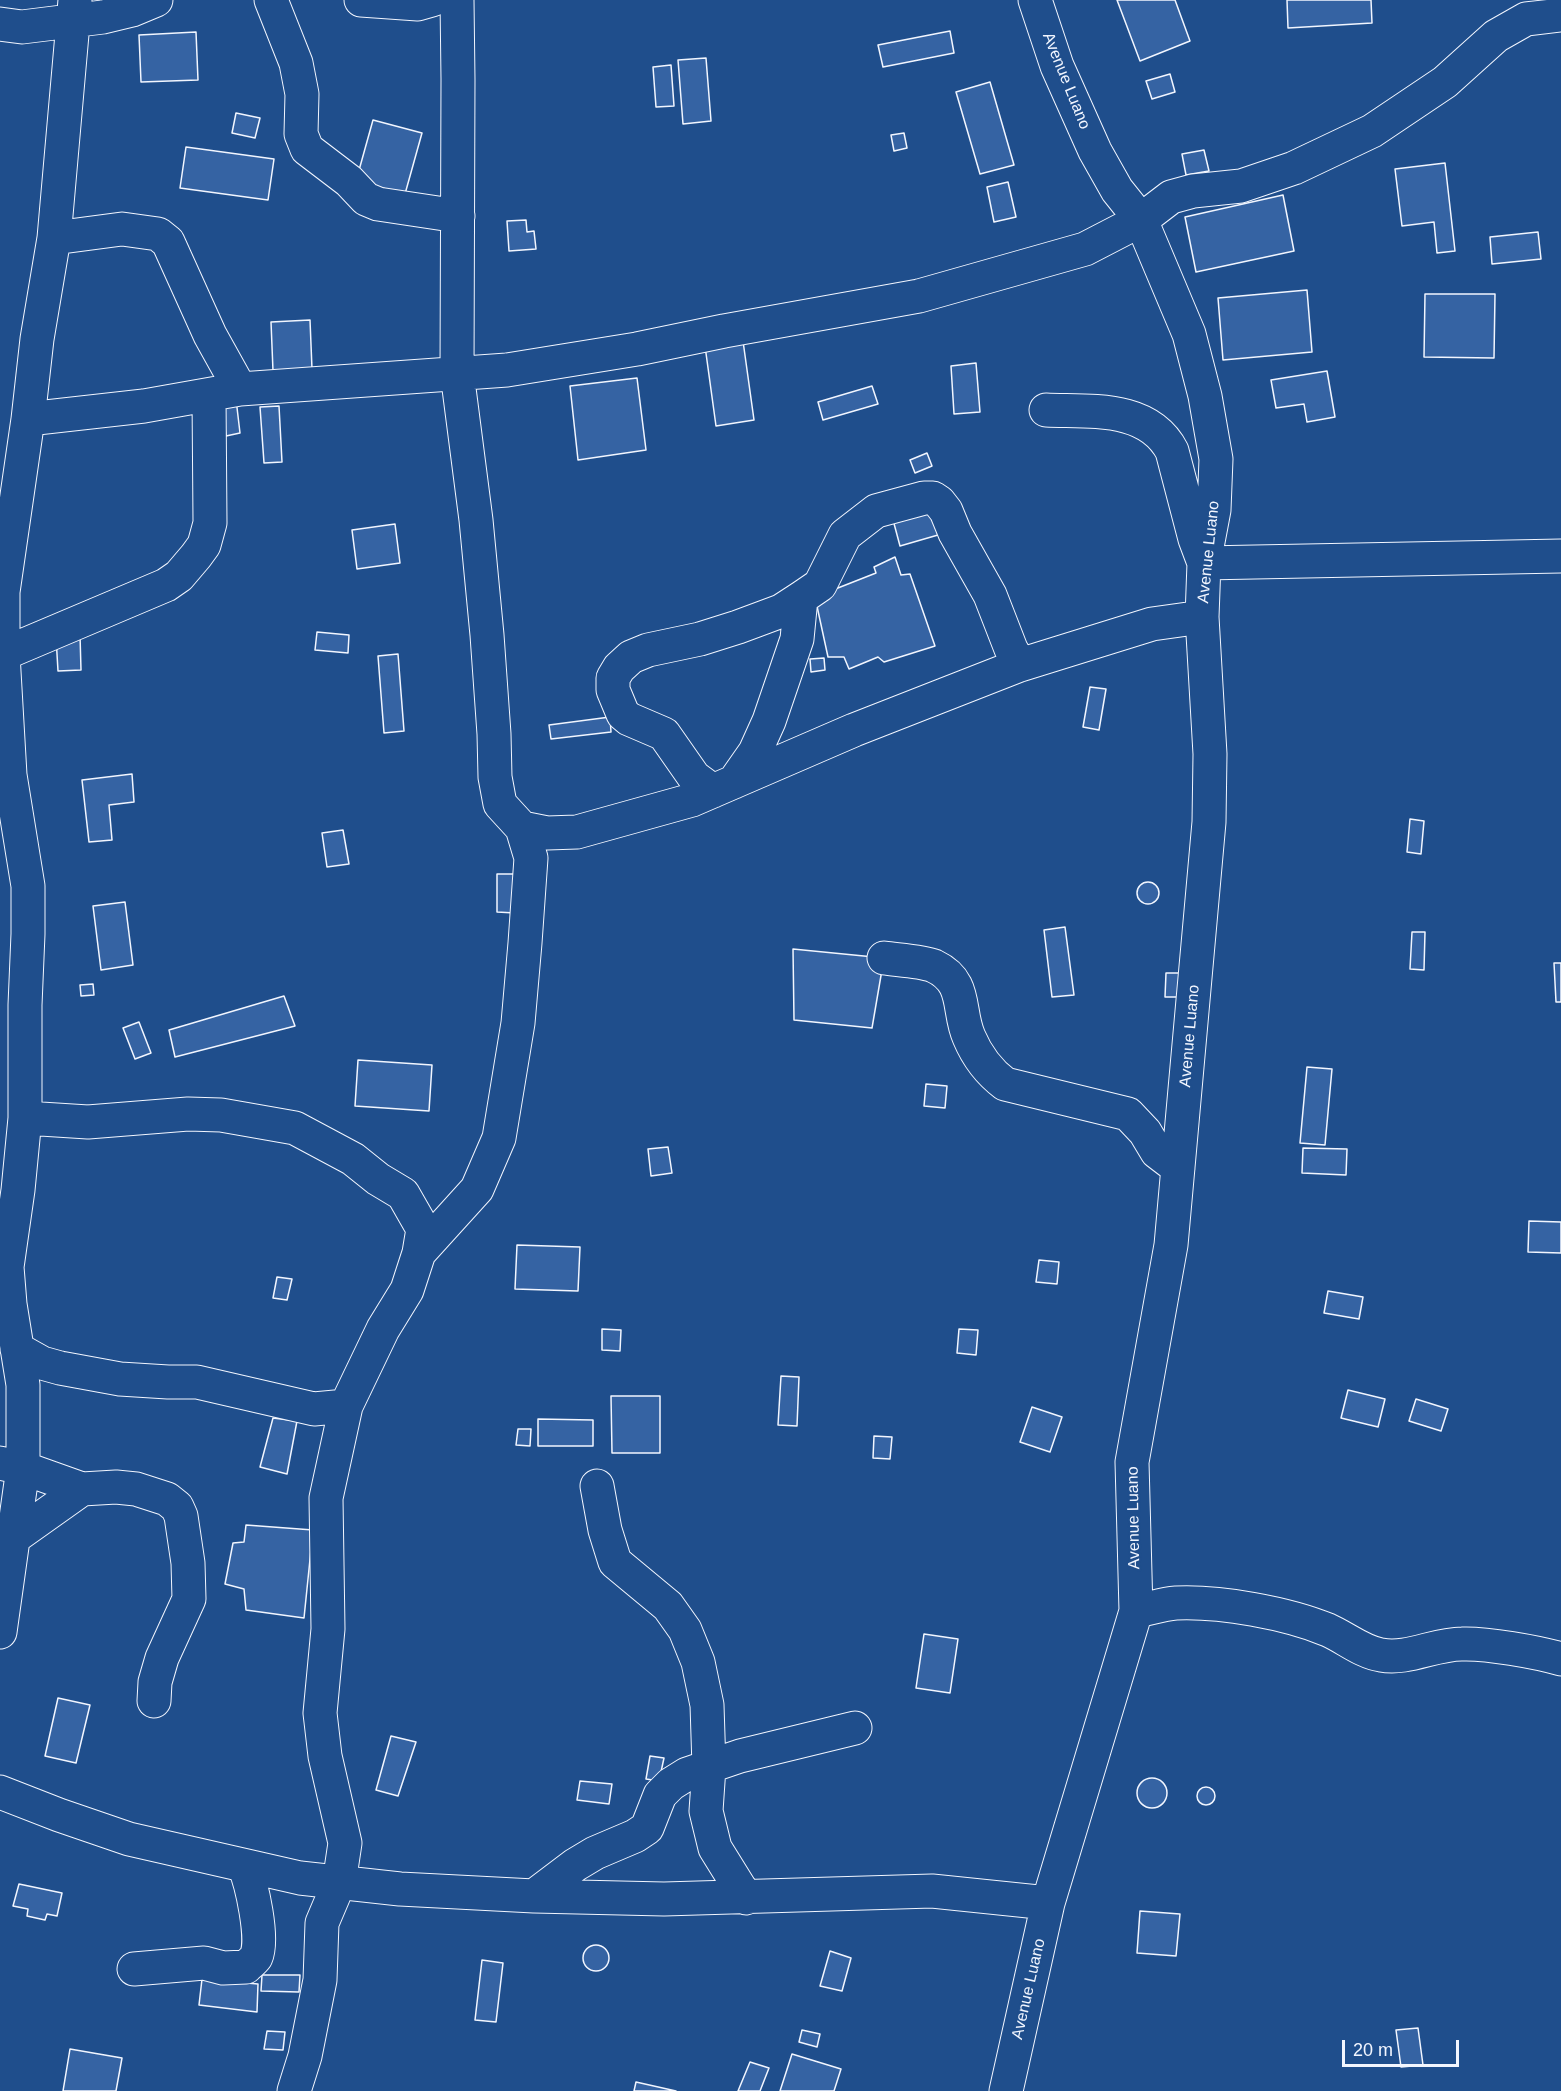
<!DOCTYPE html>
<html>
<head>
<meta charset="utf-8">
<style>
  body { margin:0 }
  #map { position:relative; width:1561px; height:2091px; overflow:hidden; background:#1f4e8c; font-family:Helvetica,sans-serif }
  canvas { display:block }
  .scale { position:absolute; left:1342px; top:2040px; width:117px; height:27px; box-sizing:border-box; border:3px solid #f2f6ff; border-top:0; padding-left:8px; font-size:18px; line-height:21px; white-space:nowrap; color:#f2f6ff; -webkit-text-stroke:4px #1f4e8c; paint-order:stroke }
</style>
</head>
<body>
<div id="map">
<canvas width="1561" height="2091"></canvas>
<div class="scale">20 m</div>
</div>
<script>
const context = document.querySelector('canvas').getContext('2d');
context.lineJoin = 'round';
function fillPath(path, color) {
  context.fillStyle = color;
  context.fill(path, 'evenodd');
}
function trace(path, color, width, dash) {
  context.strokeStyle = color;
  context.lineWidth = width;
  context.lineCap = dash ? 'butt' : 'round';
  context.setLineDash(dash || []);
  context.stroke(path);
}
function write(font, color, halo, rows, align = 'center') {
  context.font = font + ' Helvetica,sans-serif';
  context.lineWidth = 4.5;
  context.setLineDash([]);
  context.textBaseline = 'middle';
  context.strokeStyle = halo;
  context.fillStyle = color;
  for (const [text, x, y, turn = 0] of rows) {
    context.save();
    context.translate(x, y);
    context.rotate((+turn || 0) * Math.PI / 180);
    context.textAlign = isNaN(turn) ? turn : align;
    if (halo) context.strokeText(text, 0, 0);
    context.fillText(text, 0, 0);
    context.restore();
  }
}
const building = new Path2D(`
  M1117,0H1175L1190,41L1140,61Z
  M1287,0H1371L1372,23L1288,28Z
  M950,31L954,53L883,67L878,45Z
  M196,32L198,80L141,82L139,35Z
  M706,58L711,121L683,124L678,60Z
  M671,65L674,106L656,107L653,67Z
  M1170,74L1175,92L1152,99L1146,81Z
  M990,82L1014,165L980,174L956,92Z
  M236,113L260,118L255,138L232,133Z
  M373,120L422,133L405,194L356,181Z
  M904,133L907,148L894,151L891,135Z
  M186,147L274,159L268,200L180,188Z
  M1204,150L1209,171L1186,175L1182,154Z
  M1445,163L1455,251L1437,253L1434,222L1402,226L1395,169Z
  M1008,182L1016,217L994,222L987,187Z
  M1283,195L1294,251L1196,272L1185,217Z
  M526,220L527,232L534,231L536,249L509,251L507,221Z
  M1538,232L1541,259L1492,264L1490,237Z
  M1307,290L1312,352L1223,360L1218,298Z
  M1425,294H1495L1494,358L1424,357Z
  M310,320L312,369L273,371L271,322Z
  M743,341L754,420L716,426L705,346Z
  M976,363L980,412L954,414L951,366Z
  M1327,371L1335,417L1307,422L1304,404L1276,408L1271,380Z
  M637,378L646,450L578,460L570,386Z
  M872,386L878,404L823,420L818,402Z
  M236,399L240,433L226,436L222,401Z
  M279,406L282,462L264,463L260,407Z
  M927,453L932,466L915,473L910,460Z
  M930,506L938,535L900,546L892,516Z
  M395,524L400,563L357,569L352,530Z
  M895,557L901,575L910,574L935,646L884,662L878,657L849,669L844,657H828L815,597L876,573L874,567Z
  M317,632L349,635L348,653L315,650Z
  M80,635L81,670L58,671L56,637Z
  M398,654L404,731L384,733L378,656Z
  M824,658L825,670L811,672L810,659Z
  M1090,687L1106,689L1099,730L1083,727Z
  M610,717L611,732L551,739L549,725Z
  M132,774L134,802L109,805L112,840L89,842L82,780Z
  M1410,819L1424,821L1421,854L1407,852Z
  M343,830L349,864L327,867L322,833Z
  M497,874H514L515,913L497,912Z
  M1137 893a11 11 0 1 1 22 0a11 11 0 1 1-22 0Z
  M125,902L133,965L101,970L93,906Z
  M1065,927L1074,995L1052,997L1044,930Z
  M1412,932H1425L1424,970L1410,969Z
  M793,949L884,958L872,1028L794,1020Z
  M1554,963H1561V1002H1556Z
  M1166,973H1184V997H1165Z
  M93,984L94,995L81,996L80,985Z
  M284,996L295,1026L175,1057L169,1030Z
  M139,1022L151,1053L135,1059L123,1028Z
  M358,1060L432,1065L429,1111L355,1106Z
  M1307,1067L1332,1069L1325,1145L1300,1143Z
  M926,1084L947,1086L945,1108L924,1106Z
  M668,1147L672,1173L651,1176L648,1149Z
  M1303,1148L1347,1149L1346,1175L1302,1173Z
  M1529,1221L1561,1222V1253L1528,1252Z
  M517,1245L580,1247L578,1291L515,1289Z
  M1039,1260L1059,1262L1057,1284L1036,1282Z
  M277,1277L292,1279L287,1300L273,1298Z
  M1328,1291L1363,1297L1359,1319L1324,1313Z
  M602,1329L621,1330L620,1351L602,1350Z
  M959,1329L978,1330L976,1355L957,1353Z
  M781,1376L799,1377L797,1426L778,1425Z
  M1348,1390L1385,1399L1378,1427L1341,1418Z
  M611,1396H660V1453H612Z
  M1416,1399L1448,1409L1441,1431L1409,1421Z
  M1032,1407L1062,1417L1050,1452L1020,1442Z
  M273,1418L297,1421L287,1474L260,1467Z
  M538,1419L593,1420V1446H538Z
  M518,1429H531L530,1446L516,1445Z
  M874,1436L892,1437L890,1459L873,1458Z
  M246,1525L313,1530L304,1618L246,1610L244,1589L225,1584L233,1543L244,1542Z
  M924,1634L958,1639L950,1693L916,1688Z
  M58,1698L90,1705L76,1763L45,1756Z
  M391,1736L416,1742L398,1796L376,1790Z
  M650,1756L664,1758L659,1781L646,1779Z
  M1137 1793a15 15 0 1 1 30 0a15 15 0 1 1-30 0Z
  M580,1781L612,1784L609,1804L577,1800Z
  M1197 1796a9 9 0 1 1 18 0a9 9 0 1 1-18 0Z
  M19,1884L62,1893L57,1916L47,1914L45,1920L27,1916L28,1909L13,1906Z
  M1140,1911L1180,1914L1176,1956L1137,1953Z
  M583 1958a13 13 0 1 1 26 0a13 13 0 1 1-26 0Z
  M830,1951L851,1958L842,1991L820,1986Z
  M482,1960L503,1963L496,2022L475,2020Z
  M262,1975H300L299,1992L261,1991Z
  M202,1979L258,1984L257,2012L199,2005Z
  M1418,2028L1423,2065L1401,2067L1396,2030Z
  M802,2030L820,2034L817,2047L799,2042Z
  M267,2031L285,2032L283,2050L264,2049Z
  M70,2049L122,2058L116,2091H63Z
  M792,2054L841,2069L834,2091H780Z
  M750,2062L769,2068L760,2091H738Z
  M636,2082L676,2091H634Z`);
fillPath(building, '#3563a3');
trace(building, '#f2f6ff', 1.5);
const street = new Path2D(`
  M271,0L296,63L302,94L301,134L307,149L349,181L366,199L378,204L458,216
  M361,0L418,4L432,0
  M457,0L458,79L457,373L476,520L487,635L494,734L495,777L500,804L522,828L547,833L577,832L692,800L854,730L1020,665L1152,624L1202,617
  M0,24L22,27L103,17L132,10L156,0
  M54,238L122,229L158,234L168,242L210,335L240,389
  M1046,410C1090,412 1148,405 1172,451L1195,539L1204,563L1561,556
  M28,419L144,406L240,389L507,370L637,349L724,331L919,296L1085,249L1141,220L1171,197L1193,191L1241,186L1294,168L1372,131L1445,82L1496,36L1526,19L1561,15
  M3,654L166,585L179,576L196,556L204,545L210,523L209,396
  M734,782L755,752L769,721L797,639L801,598
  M713,791L694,777L664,734L629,719L623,714L613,690V678L619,668L631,657L648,650L700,639L738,627L781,611L801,598L820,585L845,535L876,511L924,498H933L939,502L946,511L955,533L990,595L1011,649L1020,665
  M884,958C898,960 922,961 934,966C968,982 957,1010 969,1037C977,1056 989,1072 1005,1084L1128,1114L1145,1132L1157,1152L1178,1168
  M25,1118L88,1122L188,1114L221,1115L295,1128L353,1159L378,1179L403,1194L423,1229L419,1253L407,1290L383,1329L346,1406L326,1498L328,1629L320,1713L325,1756L345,1843L339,1883L322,1923L320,1980L305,2056L294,2091
  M419,1253L477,1189L499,1138L518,1023L525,943L531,858L522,828
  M17,1349L42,1363L60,1368L120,1379L168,1382H197L314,1409L346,1406
  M0,1463L23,1468L82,1489L116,1487L136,1489L167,1499L177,1507L181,1516L188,1563L189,1599L162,1658L155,1682L154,1701
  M597,1486L605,1530L615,1562L668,1606L685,1630L698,1662L707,1705L709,1767L706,1811L715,1848L746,1898
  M13,1538L82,1489
  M1136,1611C1149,1609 1162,1604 1176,1603C1220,1601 1287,1613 1328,1630C1346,1638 1362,1652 1381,1655C1408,1660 1434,1644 1462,1644C1486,1643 1537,1652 1561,1659
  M0,1632L23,1468V1385L10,1304L7,1267L18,1190L25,1118V1005L28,934V886L10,775L3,654V592L28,419L37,339L54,238L75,0
  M0,1792L59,1815L129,1839L300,1878L400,1889L534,1896L664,1899L932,1891L1048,1903
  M534,1896L575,1865L595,1853L635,1836L647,1828L660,1795L671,1784L687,1774L740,1756L855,1728
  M134,1969L204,1963L223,1968L246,1967C249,1964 254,1960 256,1957C264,1939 252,1884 244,1866
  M1006,2091L1048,1903L1136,1611L1132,1462L1171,1245L1209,822L1210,754L1202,617L1204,563L1214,510L1216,459L1205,396L1189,334L1141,220L1117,190L1095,151L1057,66L1035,0`);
trace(street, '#f2f6ff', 35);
trace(street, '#1f4e8c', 33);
write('16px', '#f2f6ff', '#1f4e8c', [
  ["Avenue Luano",1066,81,68],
  ["Avenue Luano",1209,552,-84],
  ["Avenue Luano",1190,1036,-85],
  ["Avenue Luano",1134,1518,-91],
  ["Avenue Luano",1029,1989,-77]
]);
</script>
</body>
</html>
